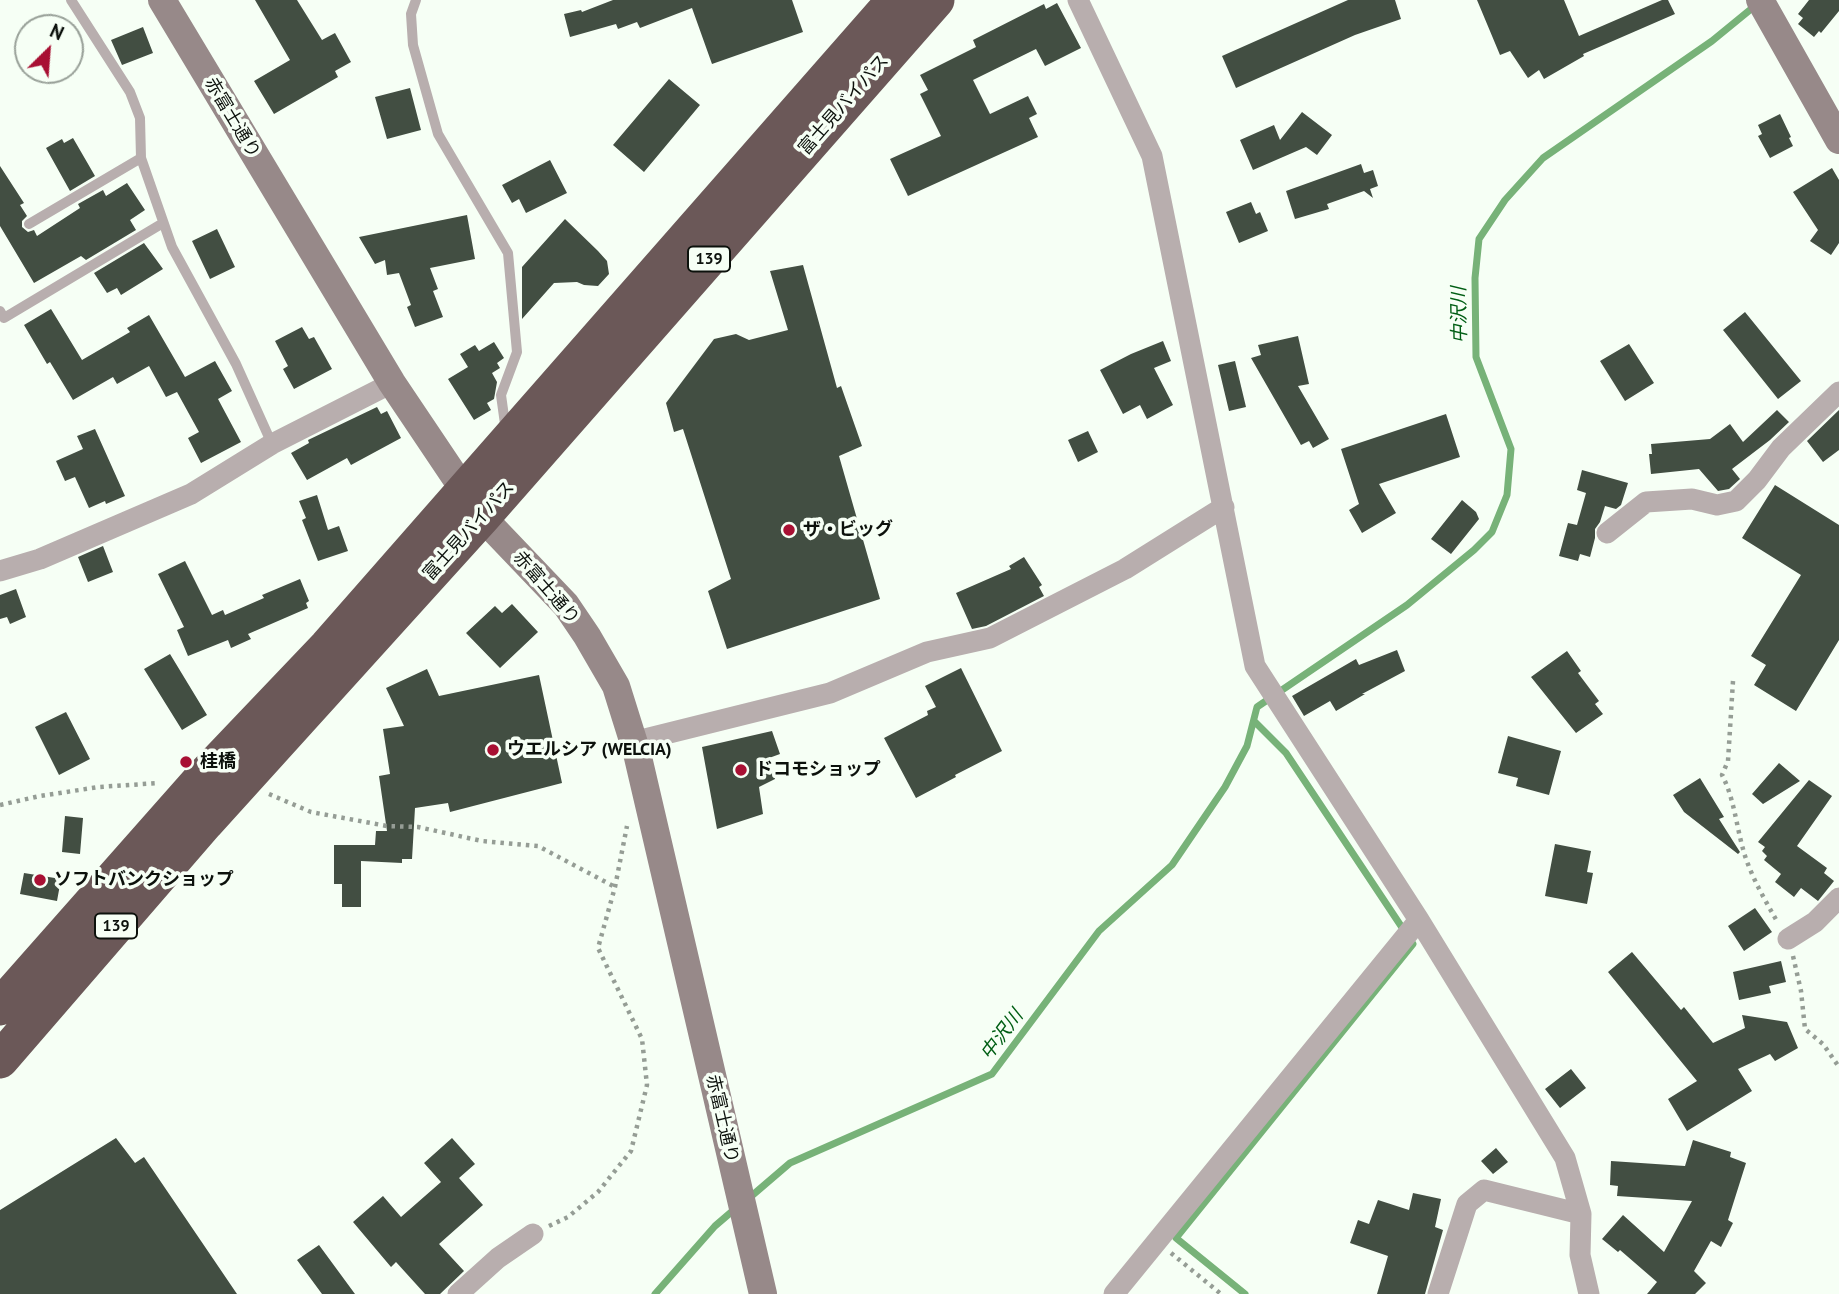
<!DOCTYPE html>
<html>
<head>
<meta charset="utf-8">
<style>
  body { margin:0 }
  #map { position:relative; width:1839px; height:1294px; overflow:hidden; background:#f6fff5; font-family:"PT Sans",sans-serif }
  canvas { display:block }
  .north { position:absolute; left:14px; top:14px; width:70px; height:70px; box-sizing:border-box; background:#f6fff5; border:2px solid #98a098; border-radius:50%; rotate:25deg; font-size:19px; font-weight:700; line-height:28px; text-align:center; color:#0c110c }
  .north::after { content:''; display:block; margin:auto; width:24px; height:32px; background:#a81033; clip-path:polygon(50% 0,100% 100%,50% 72%,0 100%) }
</style>
</head>
<body>
<div id="map">
<canvas width="1839" height="1294"></canvas>
<div class="north">N</div>
</div>
<script>
const context = document.querySelector('canvas').getContext('2d');
context.lineJoin = 'round';
function trace(path, color, width, dash) {
  context.strokeStyle = color;
  context.lineWidth = width;
  context.lineCap = dash ? 'butt' : 'round';
  context.setLineDash(dash || []);
  context.stroke(path);
}
function fillPath(path, color) {
  context.fillStyle = color;
  context.fill(path, 'evenodd');
}
function write(font, color, halo, rows, align = 'center') {
  context.font = font + ' "PT Sans","Noto Sans JP",sans-serif';
  context.lineWidth = 7;
  context.setLineDash([]);
  context.textBaseline = 'middle';
  context.strokeStyle = halo;
  context.fillStyle = color;
  for (const [text, x, y, turn = 0] of rows) {
    context.save();
    context.translate(x, y);
    context.rotate((+turn || 0) * Math.PI / 180);
    context.textAlign = isNaN(turn) ? turn : align;
    if (halo) context.strokeText(text, 0, 0);
    context.fillText(text, 0, 0);
    context.restore();
  }
}
trace(new Path2D(`
  M748,1199L790,1163L992,1074L1099,931L1172,865L1225,787L1247,746L1257,707L1407,605L1474,550L1492,532L1507,495L1511,449L1476,357L1475,278L1479,239L1505,200L1543,158L1712,41L1756,5
  M655,1294L715,1226L736,1208
  M1245,1294L1176,1238L1413,944L1286,753L1255,722`), '#77b278', 7);
fillPath(new Path2D(`
  M255,0H297L322,40L335,33L351,62L335,71L338,77L274,114L254,81L290,60Z
  M613,0H792L803,32L712,64L692,8L640,28L637,22L618,29L616,24L570,37L564,14L581,10L582,12Z
  M1348,0H1395L1401,19L1355,35L1236,88L1222,56Z
  M1477,0H1564L1579,36L1662,0H1668L1675,14L1583,54L1584,56L1544,79L1539,70L1528,78L1510,51L1500,55Z
  M1809,0H1839V11L1821,33L1819,31L1814,37L1798,24L1803,18L1798,14Z
  M1057,3L1081,48L1045,66L1036,49L973,80L990,114L1028,96L1037,114L1029,118L1038,137L908,196L890,159L941,136L920,94L928,90L920,75L976,47L973,40L1044,4L1046,9Z
  M143,27L153,53L122,65L111,40Z
  M669,79L700,105L644,172L613,145Z
  M410,88L421,130L387,139L375,97Z
  M1302,112L1332,135L1317,155L1306,147L1253,170L1240,140L1274,125L1280,140Z
  M1780,114L1791,137L1789,138L1793,146L1770,158L1758,136L1762,134L1758,125Z
  M73,138L95,176L70,191L46,148L62,139L64,143Z
  M550,160L567,193L526,213L519,199L512,203L502,185Z
  M1361,164L1364,173L1373,170L1378,186L1370,189L1373,198L1364,191L1327,204L1329,209L1295,219L1286,191Z
  M0,166L24,203L20,205L27,216L22,221V227L28,232L34,230L37,236L80,208L78,204L103,190L106,196L127,183L145,210L130,220L136,230L86,260L81,256L34,283L0,226Z
  M1832,168L1839,180V243L1831,255L1810,241L1818,230L1793,192Z
  M1251,202L1256,214L1260,212L1268,231L1239,243L1226,212Z
  M467,215L475,259L430,268L438,289L433,291L443,317L415,327L407,307L411,305L399,273L387,275L385,260L375,264L359,237Z
  M565,219L598,251L607,261L609,274L598,286L584,285L577,282L554,283L522,319V267Z
  M217,229L235,267L210,279L192,241Z
  M144,243L163,269L121,295L117,288L107,293L94,273Z
  M803,265L837,388L841,386L862,446L839,456L880,599L727,649L708,591L731,579L683,429L674,432L666,403L714,339L736,334L749,340L788,330L770,271Z
  M51,309L82,360L130,332L127,328L149,315L185,377L215,361L232,391L218,399L241,442L201,463L188,438L199,432L177,392L166,397L149,366L117,384L113,377L73,400L50,362L47,364L24,325Z
  M1745,312L1801,381L1778,399L1723,330Z
  M302,327L309,339L314,337L332,369L294,389L283,369L288,366L275,341Z
  M1298,336L1309,384L1298,386L1329,439L1313,448L1309,441L1301,445L1251,358L1261,355L1258,345Z
  M1163,341L1171,361L1154,368L1173,405L1147,419L1140,405L1123,414L1100,370L1131,354Z
  M494,342L504,358L497,363L500,368L492,373L497,382L494,399L487,403L491,410L474,420L448,379L468,367L460,354L475,345L479,351Z
  M1629,344L1654,383L1625,401L1600,361Z
  M1235,361L1246,407L1229,411L1218,365Z
  M377,407L381,414L387,411L401,438L351,465L347,458L307,480L291,453L309,443L308,440Z
  M1777,410L1789,422L1770,440L1732,469L1740,479L1729,489L1718,491L1699,469L1651,474L1649,454H1652L1651,444L1710,439L1730,424L1743,442Z
  M1839,410V450L1823,462L1807,441Z
  M1446,414L1460,457L1379,484L1396,513L1362,533L1349,510L1359,504L1341,449Z
  M95,429L125,496L106,504L105,501L89,508L75,477L65,481L56,461L83,449L77,436Z
  M1088,431L1098,452L1078,462L1068,440Z
  M1582,470L1628,483L1621,505L1616,509L1605,506L1600,522L1595,529V538L1590,557L1580,554L1578,561L1559,556L1568,523L1577,525L1586,493L1577,490Z
  M1775,485L1839,525V640L1796,711L1754,685L1766,665L1751,656L1801,575L1742,538Z
  M317,495L328,530L339,526L348,551L318,561L302,520L306,518L299,501Z
  M1462,500L1476,512L1479,519L1451,554L1431,539Z
  M103,546L113,572L88,582L78,557Z
  M1024,557L1042,585L1039,587L1044,596L986,626L972,629L956,593L1011,569L1009,566Z
  M185,561L212,615L223,610L225,615L264,598L262,595L300,579L309,601L306,603L308,608L248,634L251,639L231,648L228,640L188,656L177,630L184,627L158,574Z
  M16,589L26,617L10,624L7,617L0,619V595Z
  M512,604L538,632L500,668L466,633L495,606L502,613Z
  M1397,650L1405,671L1362,694H1365L1336,711L1330,701L1304,716L1292,696L1356,659L1359,665Z
  M1567,651L1581,671L1578,673L1599,701L1595,704L1603,714L1576,733L1531,677Z
  M170,654L207,715L182,730L144,669Z
  M961,668L1002,751L955,775L956,777L916,798L884,738L928,715L927,711L936,707L925,686Z
  M427,669L439,696L539,675L562,783L450,812L448,803L415,808L412,859H402V863L361,861V907H342V884H334V845H375L376,831H387L379,776L390,774L383,729L404,726L386,688Z
  M66,712L90,759L59,775L35,727Z
  M772,731L780,754L769,758L775,779L759,787L763,814L717,829L702,747Z
  M1508,736L1561,751L1549,795L1516,786L1518,778L1498,773Z
  M1779,763L1800,781L1763,804L1752,794Z
  M1700,778L1724,817L1719,819L1740,852L1738,854L1684,812L1673,795Z
  M1809,780L1832,796L1797,846L1827,868L1824,873L1834,881L1818,901L1801,888L1794,897L1775,882L1781,874L1764,860L1767,856L1762,851L1765,847L1758,842Z
  M65,816L83,818L80,854L62,852Z
  M1555,844L1591,851L1587,872L1593,873L1587,904L1545,896Z
  M24,873L61,879L57,901L20,894Z
  M1755,908L1772,932L1744,951L1728,926Z
  M1632,952L1681,1010L1684,1007L1713,1043L1745,1028L1742,1015L1787,1022L1798,1048L1775,1061L1770,1054L1738,1069L1752,1091L1687,1131L1668,1099L1697,1081L1608,972Z
  M1781,961L1786,982L1769,986L1771,993L1739,1000L1733,972Z
  M1571,1069L1586,1088L1560,1108L1545,1089Z
  M116,1138L135,1163L144,1157L237,1294H0V1210Z
  M452,1138L475,1164L459,1178L483,1205L439,1244L464,1271L440,1294H425L396,1262L391,1267L353,1222L383,1196L401,1217L441,1182L424,1163Z
  M1693,1140L1731,1152L1730,1157L1746,1163L1728,1220L1733,1223L1721,1247L1711,1241L1694,1271L1706,1283L1695,1294H1647L1657,1282L1620,1250L1618,1252L1602,1239L1623,1215L1664,1252L1692,1201L1617,1196L1618,1186L1610,1185L1611,1161L1685,1166Z
  M1496,1148L1508,1162L1493,1174L1481,1161Z
  M1413,1193L1441,1199L1435,1227L1443,1230L1425,1294H1377L1388,1256L1350,1243L1358,1220L1369,1224L1378,1200L1409,1210Z
  M319,1245L355,1294H322L297,1260Z`), '#424e42');
trace(new Path2D(`
  M1733,681L1728,761L1722,775C1734,798 1736,824 1743,849C1750,875 1765,900 1778,923
  M269,794L311,812L387,826L418,827L482,841L538,846L615,887
  M0,805L40,796L99,787L159,783
  M1793,956L1801,991L1805,1029L1823,1044L1839,1067
  M549,1226L568,1217L598,1192L631,1151L647,1085L642,1039L598,948L615,887L627,826
  M1171,1253L1221,1294`), '#959d95', 4.5, [3.5, 5]);
trace(new Path2D(`
  M71,0L130,92L140,118L141,158L172,247L236,364L272,444
  M416,0L411,14L413,45L438,134L508,253L517,352L501,395L506,431
  M29,224L141,158
  M0,311L4,318L163,223`), '#b8aeae', 10);
trace(new Path2D(`
  M1078,0L1152,156L1255,666L1419,920L1565,1158L1581,1214L1580,1255L1589,1294
  M1607,533L1646,502L1692,499L1717,505L1736,501L1757,480L1781,448L1839,392
  M0,571L40,559L191,494L272,444L392,383
  M633,742L830,693L927,652L990,638L1125,569L1224,507
  M1788,939L1815,922L1839,898
  M458,1294L498,1258L533,1234
  M1114,1294L1419,920
  M1438,1294L1467,1204L1484,1190L1581,1214`), '#b8aeae', 21);
trace(new Path2D(`
  M162,0L392,383L482,517L566,605L587,636L616,686L637,753L763,1294
  M1760,0L1839,140`), '#978989', 28);
trace(new Path2D(`
  M0,1007L205,775L327,647L895,0
  M0,1060L205,823L482,517L936,0`), '#6b5858', 37);
for (const [x, y, r, color] of [
  [789,530,7,"#a81033"],
  [493,750,7,"#a81033"],
  [186,762,7,"#a81033"],
  [741,770,7,"#a81033"],
  [40,880,7,"#a81033"]
]) {
  const dot = new Path2D();
  dot.arc(x, y, r, 0, 2 * Math.PI);
  context.fillStyle = color;
  context.fill(dot);
  trace(dot, '#f6fff5', 2.5);
}
for (const [x, y, w] of [
  [709,259,42],
  [116,926,42]
]) {
  const box = new Path2D();
  box.roundRect(x - w / 2, y - 12.5, w, 25, 5);
  context.fillStyle = '#f6fff5';
  context.fill(box);
  trace(box, '#0c110c', 2);
}
write('bold 16px', '#0c110c', null, [
  ["139",709,259],
  ["139",116,926]
]);
write('18px', '#0c110c', '#f6fff5', [
  ["富士見バイパス",844,105,-49],
  ["赤富士通り",232,118,59],
  ["富士見バイパス",469,531,-48],
  ["赤富士通り",546,588,49],
  ["赤富士通り",722,1119,77]
]);
write('bold 18px', '#0c110c', '#f6fff5', [
  ["ザ・ビッグ",803,530],
  ["ウエルシア (WELCIA)",507,750],
  ["桂橋",200,762],
  ["ドコモショップ",755,770],
  ["ソフトバンクショップ",54,880]
], 'left');
write('italic 19px', '#005e14', '#f6fff5', [
  ["中沢川",1460,315,-91],
  ["中沢川",1002,1035,-53]
]);
</script>
</body>
</html>
